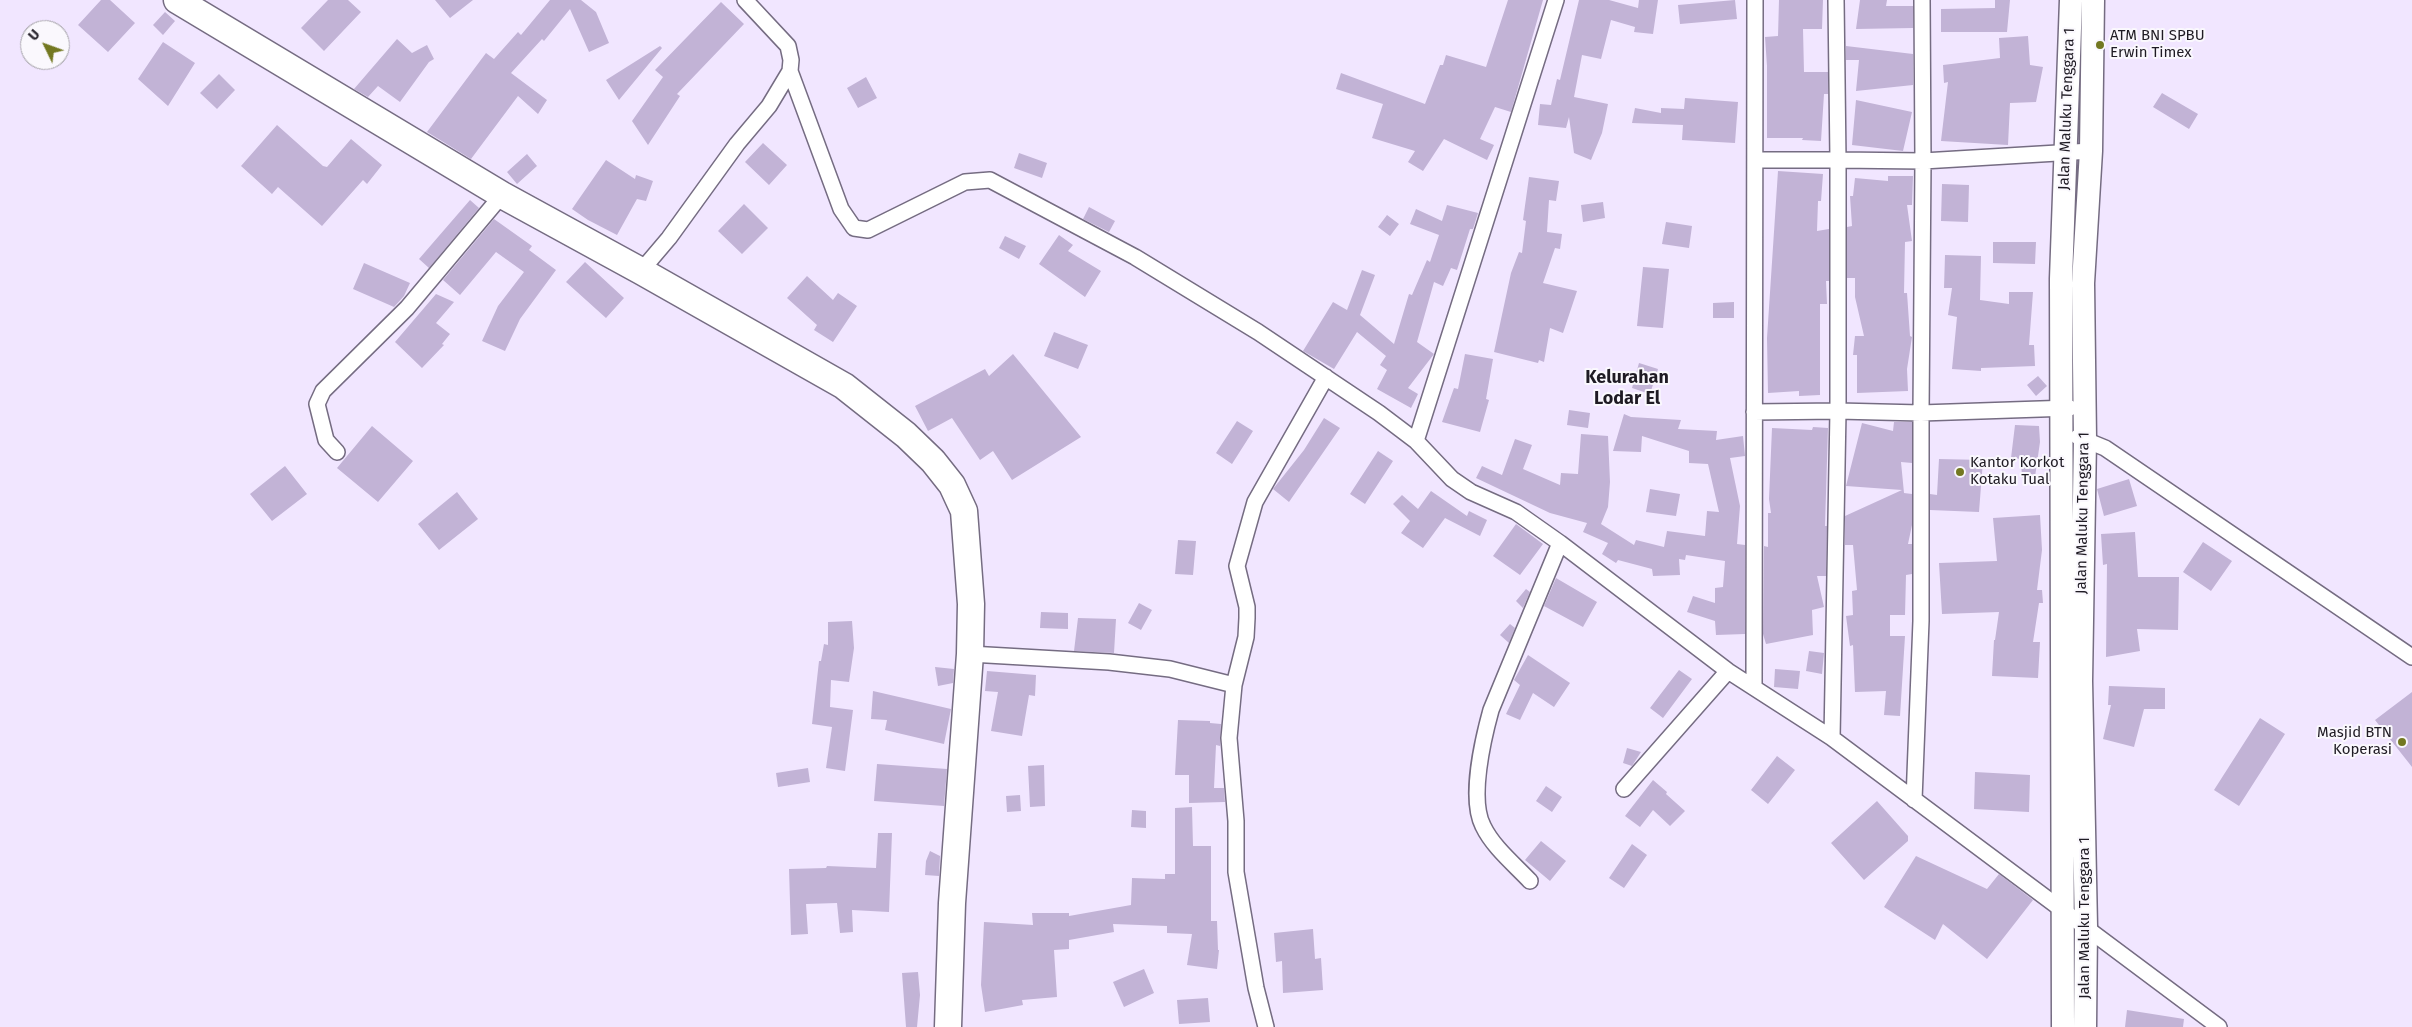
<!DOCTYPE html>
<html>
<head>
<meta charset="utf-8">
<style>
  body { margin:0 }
  #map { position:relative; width:2412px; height:1027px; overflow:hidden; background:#f1e6ff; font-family:"Fira Sans",sans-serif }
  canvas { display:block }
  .north { position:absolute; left:20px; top:20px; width:50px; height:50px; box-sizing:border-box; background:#faf8fd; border:1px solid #a2a0a6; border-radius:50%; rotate:312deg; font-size:14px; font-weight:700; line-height:20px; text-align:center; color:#1f1b24 }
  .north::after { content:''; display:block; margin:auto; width:18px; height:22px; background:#737821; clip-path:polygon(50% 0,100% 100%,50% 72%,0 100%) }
</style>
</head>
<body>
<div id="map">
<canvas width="2412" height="1027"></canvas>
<div class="north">U</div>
</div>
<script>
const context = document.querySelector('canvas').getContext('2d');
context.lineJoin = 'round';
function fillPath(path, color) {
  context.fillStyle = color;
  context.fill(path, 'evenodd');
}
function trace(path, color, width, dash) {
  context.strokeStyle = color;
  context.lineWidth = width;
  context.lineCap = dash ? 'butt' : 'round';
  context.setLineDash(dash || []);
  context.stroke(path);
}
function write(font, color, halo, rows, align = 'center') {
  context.font = font + ' "Fira Sans",sans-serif';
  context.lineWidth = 4;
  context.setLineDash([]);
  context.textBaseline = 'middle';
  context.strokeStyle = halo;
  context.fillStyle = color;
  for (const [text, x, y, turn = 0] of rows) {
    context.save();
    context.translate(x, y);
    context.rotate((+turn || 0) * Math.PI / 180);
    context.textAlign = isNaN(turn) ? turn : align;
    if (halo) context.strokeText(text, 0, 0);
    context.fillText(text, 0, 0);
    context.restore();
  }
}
fillPath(new Path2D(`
  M101,0H110L135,23L108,52L78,25Z
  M328,0H348L361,12L324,51L301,28Z
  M435,0H473L450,18Z
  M550,0H581L596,12L609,43L589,52L570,9L544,41L542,39L511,73L547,100L538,114L518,96L471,159L427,132L486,53L494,59L518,32L521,35Z
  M1508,0H1543L1511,112L1495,107L1480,139L1494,145L1487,160L1444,139L1423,171L1408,162L1415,151L1372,138L1383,104L1336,89L1341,73L1425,104L1440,65H1443L1446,55L1486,67Z
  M1579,0H1609L1638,8L1639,0H1658L1653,34L1634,32L1635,27L1611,20L1601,59L1582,55L1574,97L1608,104L1602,133L1591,160L1574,153L1569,117L1566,128L1538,125L1540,104L1551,105L1557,79L1560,80Z
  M1735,0L1737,19L1680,24L1678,5Z
  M1779,0H1823L1822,29H1803L1804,72H1828V94H1824L1821,141L1802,140L1803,138H1767V66L1765,37L1778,36Z
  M1860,0H1887L1886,6H1913V28L1856,29Z
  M1995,0H2010L2007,32H1941V9L1995,8Z
  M721,2L744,24L677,94L680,96L648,145L632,121L663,77L655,70Z
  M165,12L175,21L163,35L153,25Z
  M2028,36L2030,65L2043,67L2036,102L2010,103L2008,145L1941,141L1948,82L1944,83L1943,65L2000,58L1999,38Z
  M397,39L412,53L427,45L434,59L429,62L400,102L378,86L368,97L354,89Z
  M163,42L195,63L168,106L138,79Z
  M660,46L662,48L619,100L606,80Z
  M1846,46L1913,54V85L1856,91L1859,60H1846Z
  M219,74L235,90L217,109L200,93Z
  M866,77L877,98L858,108L847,88Z
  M2162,93L2198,114L2189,129L2153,107Z
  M1685,98L1738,102L1735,143L1682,140L1683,125L1632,123L1635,108L1661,113V108L1684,109Z
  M1856,100L1912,112L1903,151L1852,145Z
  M277,125L323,166L327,167L351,139L382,165L367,184L363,180L322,226L278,187L272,194L241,166Z
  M763,143L787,165L769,185L745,162Z
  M1019,153L1047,163L1042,178L1014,168Z
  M527,154L537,166L517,184L507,172Z
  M606,160L635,179L636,175L653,181L646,201L637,199L617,235L588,220L572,209Z
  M1778,171L1823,174L1821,201H1818L1817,231L1829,229V281H1826L1827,304H1820V395L1799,396V391L1768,393L1767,338Z
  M1888,176H1913L1912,205H1907L1912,241L1905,242L1904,293H1907L1910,336L1912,337L1907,369L1908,391L1857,393V355H1853L1855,336H1864L1855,297V278H1847V227L1852,226L1850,196H1853L1855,178L1888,181Z
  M1529,177L1559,181L1556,201L1549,200L1547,232L1562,234L1560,249L1555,248L1543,283L1577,291L1563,333L1550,328L1544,362L1539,360L1538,363L1494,352L1511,273L1519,252L1522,253L1526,221L1523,220Z
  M1942,184L1969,185L1968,222L1941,221Z
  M470,200L479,208L429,268L419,259Z
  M1603,202L1605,218L1583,222L1581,205Z
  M744,204L768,228L742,254L718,231Z
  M1447,205L1478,213L1473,229H1470L1457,270L1451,268L1443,286L1434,282L1417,342L1434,354L1408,388L1418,394L1411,408L1377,389L1387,370L1380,365L1386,356L1357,332L1334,369L1303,351L1333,302L1347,310L1362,270L1375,275L1360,315L1394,344L1409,294L1412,295L1427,260L1430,262L1439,235L1410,224L1416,209L1442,221Z
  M1089,207L1115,221L1109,232L1083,219Z
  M1387,215L1399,224L1390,236L1378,227Z
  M494,219L532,246L529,250L556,270L520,319L505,351L482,341L498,306L524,272L496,252L460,295L443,280Z
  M1666,222L1692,226L1689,248L1662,244Z
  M1059,235L1073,245L1068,251L1101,271L1085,297L1039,264Z
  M1005,236L1026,246L1019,259L999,248Z
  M1993,242H2036L2035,264L1993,263Z
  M1945,255L1981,256L1980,300L2009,304V292H2033L2029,345H2034L2035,366L1981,368V371L1952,369L1957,317L1948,315L1952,288H1944Z
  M585,262L624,298L606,318L566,282Z
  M364,263L410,283L404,296L394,307L353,289Z
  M1643,267L1669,269L1663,328L1637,326Z
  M807,276L833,300L838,293L857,306L833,342L814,330L817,325L787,298Z
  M436,294L454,302L436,323L450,334L442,344L444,345L422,368L395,342Z
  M1734,302V318H1713V303Z
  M1054,332L1088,345L1078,369L1044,356Z
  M1013,354L1081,437L1012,480L993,451L980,460L952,418L928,431L915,406L985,369L989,376Z
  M1465,354L1493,359L1486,399L1489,400L1480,432L1442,422L1454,388L1458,389Z
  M1639,363L1658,369L1650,394L1632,388Z
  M2038,376L2047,386L2036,396L2027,385Z
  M1569,410L1590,413L1588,428L1567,425Z
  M1624,414L1631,417L1681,420L1678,429L1717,431L1716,440L1743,436L1745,456L1730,458L1740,506L1737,544L1745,545V634L1716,635L1715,621L1687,612L1693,596L1715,603V588L1723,587L1725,561L1686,555L1685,560L1679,559L1680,575L1653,576L1652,569L1618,560L1616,563L1602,554L1608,543L1583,532L1587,523L1550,513L1476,478L1482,466L1502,475L1515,439L1532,445L1523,469L1560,485L1561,473L1578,474L1581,434L1608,436L1610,482L1608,507L1601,524L1634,545L1636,540L1664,547L1667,531L1705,536L1707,511L1719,512L1708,464L1689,463V451L1642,436L1641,452L1613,451Z
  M1324,418L1340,428L1289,502L1273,489L1304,450Z
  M1237,421L1253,431L1232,464L1216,453Z
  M1894,422H1912V463L1901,462L1904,493L1912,494V525L1908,544H1912V574L1906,575L1905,615H1890V636H1905L1900,716L1884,715L1886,691L1855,692L1853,645L1850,646L1846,616L1853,615L1852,591L1857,590L1853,545H1845V516L1902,490L1846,486L1862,423L1893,431Z
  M2015,425L2039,426L2040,442L2035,477L2022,478L2021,459L2011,458Z
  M372,426L413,461L378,502L337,468Z
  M1813,427L1828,428L1825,526H1827L1826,576H1817L1824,607L1812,610L1813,635L1766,644L1763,634L1764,546L1768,547V513H1771L1769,499L1772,428L1812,430Z
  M1378,451L1393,461L1365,504L1350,494Z
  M1939,459L1983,460L1979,512L1930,510V494L1937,495Z
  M285,466L307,494L272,521L250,494Z
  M2129,479L2137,506L2104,516L2097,489Z
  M1650,489L1680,494L1676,516L1646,512Z
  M1431,491L1467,516L1469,511L1487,520L1480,536L1445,518L1423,548L1401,533L1410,521L1393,504L1402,495L1418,509Z
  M457,492L478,519L439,550L418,524Z
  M2040,515L2042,550L2037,590H2042L2043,603H2039L2033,642H2040L2038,678L1992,676L1994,640H1995L1999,612L1942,614L1939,563L1997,561L1993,518Z
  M1516,524L1543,544L1520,575L1493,556Z
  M2135,532L2138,577H2179L2178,630L2137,629L2140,651L2106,657L2107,564L2103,565L2101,534Z
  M1178,540L1196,541L1193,575L1175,574Z
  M2203,542L2232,561L2211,591L2183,572Z
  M1556,578L1597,602L1583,627L1544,606Z
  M1526,589L1530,592L1523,608L1516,601Z
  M1139,603L1152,610L1141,630L1128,623Z
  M1041,612L1068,613V629L1040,628Z
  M1078,618L1116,619L1114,653L1074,651Z
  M852,621L854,648L849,682L831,680L830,707L853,710L845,771L826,768L832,727L812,724L819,661H821L824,644L828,645V622Z
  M1510,624L1515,628L1509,643L1500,635Z
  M1809,651L1824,653L1822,674L1806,671Z
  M1528,655L1570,683L1554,707L1533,693L1520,720L1506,714L1520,685L1514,680Z
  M935,667L954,669L953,683L938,686Z
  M1775,669L1800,671L1798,689L1774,687Z
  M1679,670L1692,679L1663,718L1650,708Z
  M987,671L1036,675L1035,696L1029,695L1022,736L991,731L998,692L985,691Z
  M2109,686L2165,688V709H2144L2134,747L2103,739L2111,705H2108Z
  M873,691L951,709L944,744L885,730L887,720L871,719Z
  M2412,692V767L2375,720Z
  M2260,718L2285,734L2239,806L2214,790Z
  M1178,720L1210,721V723L1221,724L1220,746L1216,745L1214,788H1224L1225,802L1189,803V775H1175Z
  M1627,748L1641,752L1632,766L1623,763Z
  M1777,756L1795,770L1768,804L1751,790Z
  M877,764L947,769L944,806L874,801Z
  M1044,765L1045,806L1030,807L1028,766Z
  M808,768L810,782L778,787L776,773Z
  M1975,772L2030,775L2029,812L1974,809Z
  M1653,780L1667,792L1666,794L1685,811L1670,826L1653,810L1640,827L1625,816Z
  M1546,786L1562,797L1552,812L1536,801Z
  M1020,795L1021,811L1007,812L1006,796Z
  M1877,801L1908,836V841L1864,880L1831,843Z
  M1192,807L1193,846H1211V921H1217L1218,950H1219L1217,969L1187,965L1192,934L1167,933V926L1113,924L1114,932L1069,940V949L1054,950L1057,997L1022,1000L1023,1005L985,1012L981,985L984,922L1033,925L1032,913H1069V916L1131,905L1132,878L1165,879V874H1175V808Z
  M1132,810L1146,811V828L1131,827Z
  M878,833H892L889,912L852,910L853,932L840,933L837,903L806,904L808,934L791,935L789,869L826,868L827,866L876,868Z
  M1541,841L1566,861L1550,881L1525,860Z
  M1632,844L1647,855L1624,888L1609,878Z
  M930,851L940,856L939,876L925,875L926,861Z
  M1916,856L1987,889L1999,874L2033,900L1987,959L1943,924L1935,940L1884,907Z
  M1313,929L1315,959L1321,958L1323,990L1283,993L1282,961L1276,962L1274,933Z
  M1144,969L1154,993L1124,1007L1113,982Z
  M918,972L920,995L917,1027H906L902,973Z
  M1208,998L1210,1022L1179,1024L1177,1000Z
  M2127,1010L2184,1019L2183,1027H2125Z`), '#c2b3d6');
const minor = new Path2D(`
  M1836,0L1838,160L1923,161L1921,413L2070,408
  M1922,0L1923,161L2091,151
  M790,71L841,209L854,228L868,230L965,182L990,180L1135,257L1258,332L1379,413L1416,441L1452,479L1471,492L1516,512L1560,543L1728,671L1832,738L2219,1027
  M641,271L669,238L737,144L769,106L790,71L791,60L788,46L745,0
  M1754,412L1838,411V160H1755
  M2078,437L2105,448L2412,657
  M1416,441L1556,0
  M337,452L326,440L317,404L323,391L407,308L502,195
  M970,654L1109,662L1170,669L1234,685
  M1754,687L1755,0
  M1832,738L1838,411L1921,413V621L1914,800
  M1624,789L1728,671
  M1530,881C1514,864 1493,847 1483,826C1469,799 1483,739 1491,710L1560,543
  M1266,1027L1256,988L1236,872V821L1229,738L1234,685L1246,637L1247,618V607L1237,566L1255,502L1326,377`);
const secondary = new Path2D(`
  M2063,1027L2061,279L2071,0
  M2085,1027L2086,927L2081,681L2085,439L2083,283L2091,151L2093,0`);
const trunk = new Path2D(`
  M177,0L502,195L641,271L844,386L906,435L933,461L952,485L964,511L971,604L970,654L952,903L948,1027`);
trace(minor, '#756c82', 18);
trace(secondary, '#756c82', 25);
trace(trunk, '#756c82', 29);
trace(minor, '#fff', 15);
trace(secondary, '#fff', 22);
trace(trunk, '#fff', 26);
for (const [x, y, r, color] of [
  [2100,45,5,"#737821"],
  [1960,472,5,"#737821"],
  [2402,742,5,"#737821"]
]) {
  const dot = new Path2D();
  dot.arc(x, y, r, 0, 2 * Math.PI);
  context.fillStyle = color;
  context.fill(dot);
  trace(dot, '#faf8fd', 2);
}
write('15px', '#1f1b24', '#faf8fd', [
  ["ATM BNI SPBU",2110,36],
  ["Erwin Timex",2110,53],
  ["Kantor Korkot",1970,463],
  ["Kotaku Tual",1970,480],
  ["Masjid BTN",2392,733,"right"],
  ["Koperasi",2392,750,"right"]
], 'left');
write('15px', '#1f1b24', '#faf8fd', [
  ["Jalan Maluku Tenggara 1",2067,109,-88],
  ["Jalan Maluku Tenggara 1",2083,513,-89],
  ["Jalan Maluku Tenggara 1",2085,918,-90]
]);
write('bold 18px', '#1f1b24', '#faf8fd', [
  ["Kelurahan",1627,378],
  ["Lodar El",1627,399]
]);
</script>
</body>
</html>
